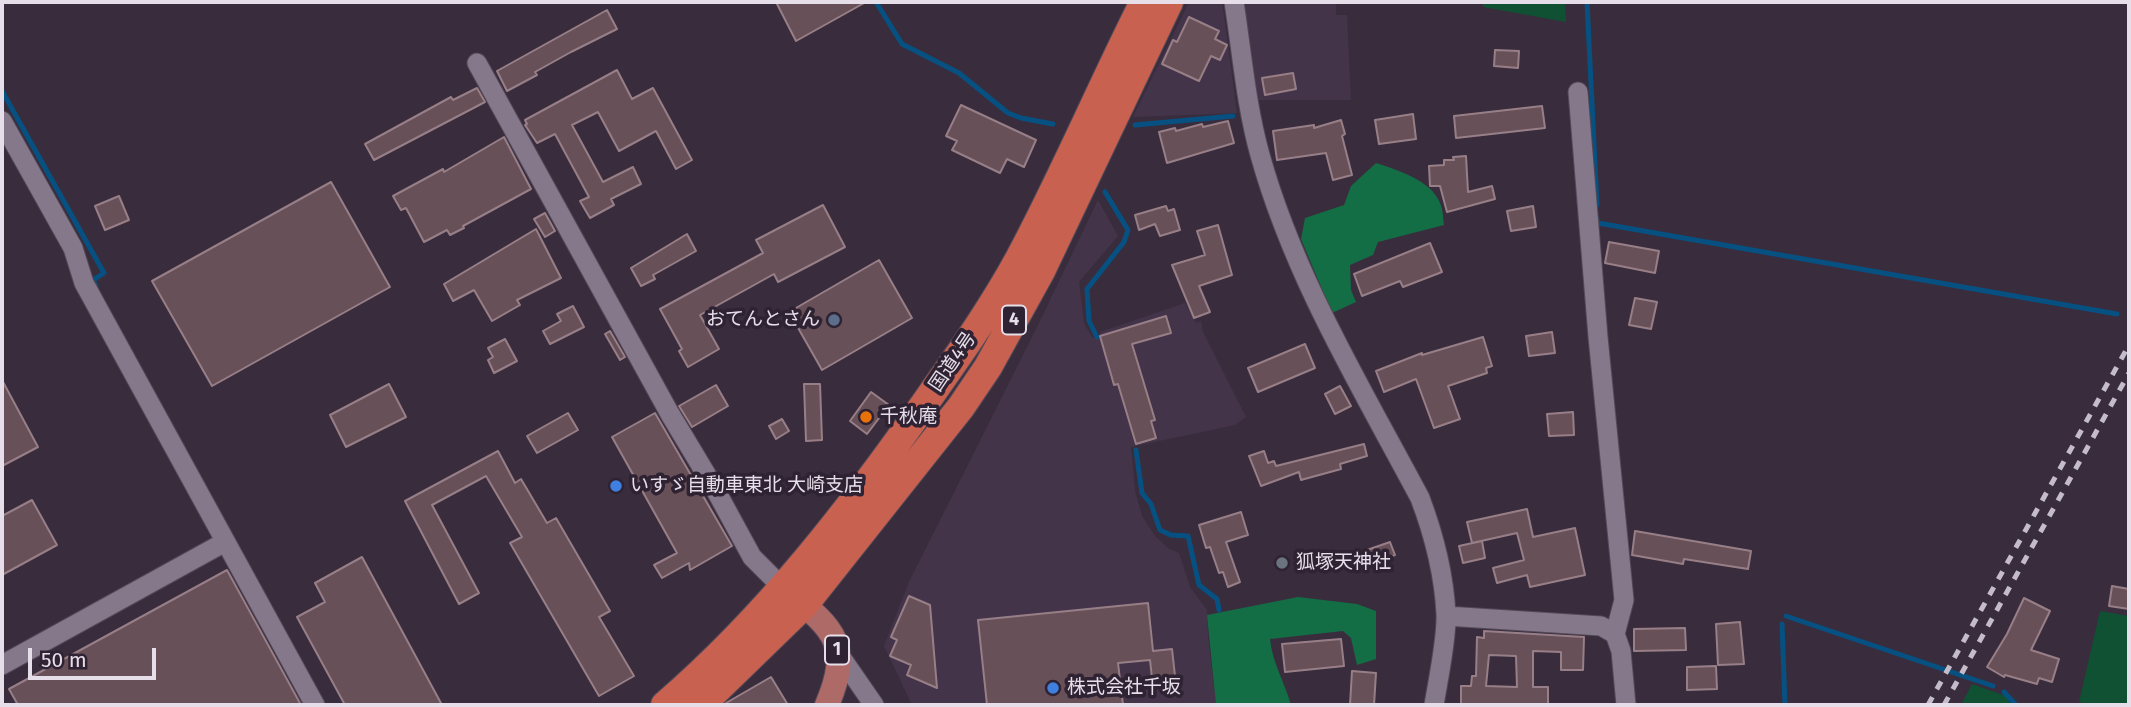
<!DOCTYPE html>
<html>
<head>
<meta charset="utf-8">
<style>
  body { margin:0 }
  #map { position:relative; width:2131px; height:707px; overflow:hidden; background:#392d3d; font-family:"Fira Sans",sans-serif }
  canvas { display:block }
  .frame { position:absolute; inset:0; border:4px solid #e6dee9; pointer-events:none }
  .scale { position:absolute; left:28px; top:648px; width:128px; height:32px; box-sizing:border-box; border:4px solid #e6dee9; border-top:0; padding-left:9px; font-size:21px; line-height:24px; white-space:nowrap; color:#e6dee9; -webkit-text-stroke:5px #2f2333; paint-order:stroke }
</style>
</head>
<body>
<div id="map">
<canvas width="2131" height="707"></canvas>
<div class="frame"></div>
<div class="scale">50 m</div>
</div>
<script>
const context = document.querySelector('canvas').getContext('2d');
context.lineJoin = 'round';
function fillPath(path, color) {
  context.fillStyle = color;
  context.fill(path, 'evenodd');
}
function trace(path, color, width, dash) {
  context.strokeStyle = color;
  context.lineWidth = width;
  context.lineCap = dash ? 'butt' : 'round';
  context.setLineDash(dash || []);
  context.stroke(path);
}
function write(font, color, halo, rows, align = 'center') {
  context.font = font + ' "Fira Sans","Noto Sans JP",sans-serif';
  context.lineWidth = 7;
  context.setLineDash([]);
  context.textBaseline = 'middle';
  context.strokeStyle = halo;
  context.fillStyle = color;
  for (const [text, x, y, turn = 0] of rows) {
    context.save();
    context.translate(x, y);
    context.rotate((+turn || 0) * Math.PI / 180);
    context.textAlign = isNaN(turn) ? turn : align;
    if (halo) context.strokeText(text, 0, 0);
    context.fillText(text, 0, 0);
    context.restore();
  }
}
fillPath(new Path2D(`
  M1189,2H1222L1237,113L1133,117Z
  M1240,2H1336V15H1347L1351,100H1256Z
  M1098,200L1118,236L1079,282L1084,323L1092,337L1099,338L1100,332L1185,303L1196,323L1201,321L1203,332L1246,417L1235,425L1131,447L1135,491L1142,516L1155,536L1168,548L1179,553L1190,587L1207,610L1208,636L1216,705H912L884,646L909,582L1040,321Z`), '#44344a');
fillPath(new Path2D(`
  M1483,2H1565L1566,22L1483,7Z
  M2100,611L2129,616L2128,705H2093L2079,702Z
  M1972,684L2006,696L2011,705H1961Z`), '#105033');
fillPath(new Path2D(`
  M1376,163C1397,170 1431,180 1440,203C1443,209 1443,218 1444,225L1378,242L1373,255L1350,265L1351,290L1356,302L1332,313L1301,239L1305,218L1344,205L1351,186Z
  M1298,597L1357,604L1376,611V659L1357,665L1351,638L1343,631L1270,639C1272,662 1285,683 1291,705H1216L1207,615Z`), '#136d45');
trace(new Path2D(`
  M876,2L902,44L959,73L1008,113L1021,118L1053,124
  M1587,2L1597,205
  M2,91L104,273L93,280L96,286
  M1135,125L1233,116
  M1597,218L1598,223L2117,314
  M1097,337L1089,321L1087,289L1124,242L1128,230L1105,192
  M1136,450L1142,493L1151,504L1160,530L1171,535L1188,536L1199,585L1217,599L1219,610
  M1786,616L1993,686
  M1782,624L1785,705
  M2004,692L2016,705`), '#065181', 5);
const building = new Path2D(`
  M776,2H866L796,41Z
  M607,10L617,29L571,52L535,72L537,75L507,91L497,71Z
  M1189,17L1219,31L1215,39L1227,45L1220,60L1211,56L1199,81L1162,64L1173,40L1177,42Z
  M1495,50L1519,51L1518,68L1494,66Z
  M617,70L632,99L653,88L692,160L676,169L656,131L619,151L598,112L572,125L603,182L633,167L641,184L611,199L614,205L590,218L580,201L589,197L555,134L537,143L525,125L527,124L525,120Z
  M1293,73L1296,89L1265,95L1262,78Z
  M477,88L485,102L374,160L365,144L451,97L453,100Z
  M961,105L1036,140L1024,167L1007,159L1000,173L952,150L957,141L946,136Z
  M1542,106L1545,128L1456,138L1454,116Z
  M1413,114L1416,139L1379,144L1375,120Z
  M1341,120L1345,134L1342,136L1352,175L1333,180L1326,153L1277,160L1273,131L1314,125V128Z
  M1228,121L1234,143L1167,163L1159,132L1175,128L1176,131L1202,124L1203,127Z
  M504,137L531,189L463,226L464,228L450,235L447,230L424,242L406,208L401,210L393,196L443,169L444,172Z
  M1466,156L1468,192L1492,186L1495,199L1447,212L1440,186H1430L1429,166L1444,165V160H1454L1453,157Z
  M331,182L390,287L212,386L152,281Z
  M119,196L129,220L105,230L95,206Z
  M823,205L845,247L778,282L774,274L700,315L719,349L688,367L679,351L682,349L660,309L763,253L756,240Z
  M1166,206L1168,211L1174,209L1180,230L1160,236L1155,224L1139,230L1135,215Z
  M1533,206L1536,227L1511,231L1507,211Z
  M545,213L555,231L545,237L534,219Z
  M1218,225L1232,275L1199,286L1210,312L1194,318L1172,265L1205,255L1197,231Z
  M536,229L561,278L517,300L520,305L492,321L474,290L453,301L444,284Z
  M687,234L696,251L653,275L655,279L641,286L631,268Z
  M1609,242L1659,251L1655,273L1605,263Z
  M1430,243L1442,272L1403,287L1400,281L1362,296L1354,274Z
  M879,260L912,318L822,370L789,312Z
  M1635,298L1657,302L1651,329L1629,325Z
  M573,306L584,327L550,344L543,331L561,321L557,314Z
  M1166,316L1171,333L1132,344L1155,420L1151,421L1156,438L1136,444L1118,384L1114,385L1100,336Z
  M610,331L625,357L620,360L605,334Z
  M1552,332L1555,353L1529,356L1526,336Z
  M1483,337L1492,366L1486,368L1487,373L1448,386L1460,419L1434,428L1416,379L1384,392L1376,371L1422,353V355Z
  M505,339L517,361L494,373L488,360L493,357L488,348Z
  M1305,344L1315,368L1258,392L1248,368Z
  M2,380L38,447L2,466Z
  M389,384L406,417L346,447L330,415Z
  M804,384H820L822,440L806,441Z
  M716,385L728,406L692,427L679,406Z
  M1340,386L1351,406L1335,414L1325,394Z
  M871,392L889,405L867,434L850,421Z
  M1573,412L1574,435L1549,436L1547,414Z
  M568,413L578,430L537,453L527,436Z
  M655,413L732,546L690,570L689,563L662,578L654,565L677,553L612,437Z
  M782,419L789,431L776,439L769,426Z
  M1364,444L1367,456L1340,464L1341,469L1301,480L1299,472L1261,486L1249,456L1264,451L1268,463L1274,461L1276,466Z
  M498,451L515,483L521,479L547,523L556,518L610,611L599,617L634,676L599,696L510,543L522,537L486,476L432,505L479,593L459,604L405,501Z
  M32,500L57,545L2,575V516Z
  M1527,509L1533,537L1575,528L1585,575L1530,587L1527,575L1497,583L1493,568L1524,560L1517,533L1472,543L1467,522Z
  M1241,512L1248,535L1226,542L1240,582L1228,587L1223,572L1219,573L1210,547L1206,548L1199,525Z
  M1635,531L1751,551L1748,569L1684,559L1683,564L1632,555Z
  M1482,541L1485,558L1463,563L1459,546Z
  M1390,542L1395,555L1372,563L1367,550Z
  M362,557L442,705H345L297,617L325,602L315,583Z
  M227,570L301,705H18L9,689Z
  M2112,586L2129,589V609L2109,606Z
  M909,596L930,605L937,688L907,675L911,665L890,656L897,640L891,637Z
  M2024,598L2050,611L2031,650L2059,659L2052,682L2039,678L2037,684L2005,675L2004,677L1987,667L2007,634Z
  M1148,603L1153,651L1172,649L1175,676L1152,678L1150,660L1118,663L1123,705H987L978,620Z
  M1740,622L1744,664L1718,665L1716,624Z
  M1685,628L1686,650L1634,651V629Z
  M1484,631L1584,637L1583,670H1561V652L1533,651V687H1548V705H1461V686H1471L1472,676H1476L1477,637L1484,638ZM1489,655L1516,656L1517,687L1486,686Z
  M1341,639L1344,666L1285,672L1282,644Z
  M1716,666L1717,689L1687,690V667Z
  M1352,671L1376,673L1374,705H1350Z
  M771,677L788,705H725L726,703Z`);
fillPath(building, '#675057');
trace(building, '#987f87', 2);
const minor = new Path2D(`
  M1234,2C1242,53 1246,105 1260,155C1294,277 1361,387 1420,498C1434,535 1444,575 1446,614C1447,639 1438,680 1434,705
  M477,63L670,414L715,489L752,557L783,588
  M1578,92L1598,337L1624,600L1615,634
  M2,121L73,248L84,283L315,705
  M1446,616L1601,626L1615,634L1621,651L1626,705
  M838,653L874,705
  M2,665L225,542`);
const major = new Path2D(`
  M789,593C835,629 852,646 827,705`);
const highway = new Path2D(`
  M665,705C768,616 852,508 930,396C961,352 993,307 1019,259C1064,175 1101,87 1144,2
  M701,705L804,605L961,407L988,367L1041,271L1169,2`);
trace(minor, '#534957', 21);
trace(major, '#534957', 26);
trace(highway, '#534957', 30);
trace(minor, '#86788b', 19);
trace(major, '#ae6a67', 24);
trace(highway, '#c8614f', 28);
trace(new Path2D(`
  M1928,705L2129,345
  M1944,705L2129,373`), '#c4bcc8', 5, [9, 9]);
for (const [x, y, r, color] of [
  [834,320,7,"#5c6f8a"],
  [866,417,7,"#e8710a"],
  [616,486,7,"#3f7fe0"],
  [1282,563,7,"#6b7280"],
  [1053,688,7,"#3f7fe0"]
]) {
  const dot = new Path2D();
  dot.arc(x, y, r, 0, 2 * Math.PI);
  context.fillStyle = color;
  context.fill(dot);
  trace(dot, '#2f2333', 2.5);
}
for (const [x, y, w] of [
  [1014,320,24],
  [837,650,24]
]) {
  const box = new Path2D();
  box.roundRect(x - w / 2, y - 14.5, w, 29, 5);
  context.fillStyle = '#2f2333';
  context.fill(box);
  trace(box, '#e6dee9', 2);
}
write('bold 18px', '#e6dee9', null, [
  ["4",1014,320],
  ["1",837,650]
]);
write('19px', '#e6dee9', '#2f2333', [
  ["おてんとさん",820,320,"right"],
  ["千秋庵",880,417],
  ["いすゞ自動車東北 大崎支店",630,486],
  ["狐塚天神社",1296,563],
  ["株式会社千坂",1067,688]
], 'left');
write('19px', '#e6dee9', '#2f2333', [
  ["国道4号",953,362,-56]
]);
</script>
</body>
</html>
